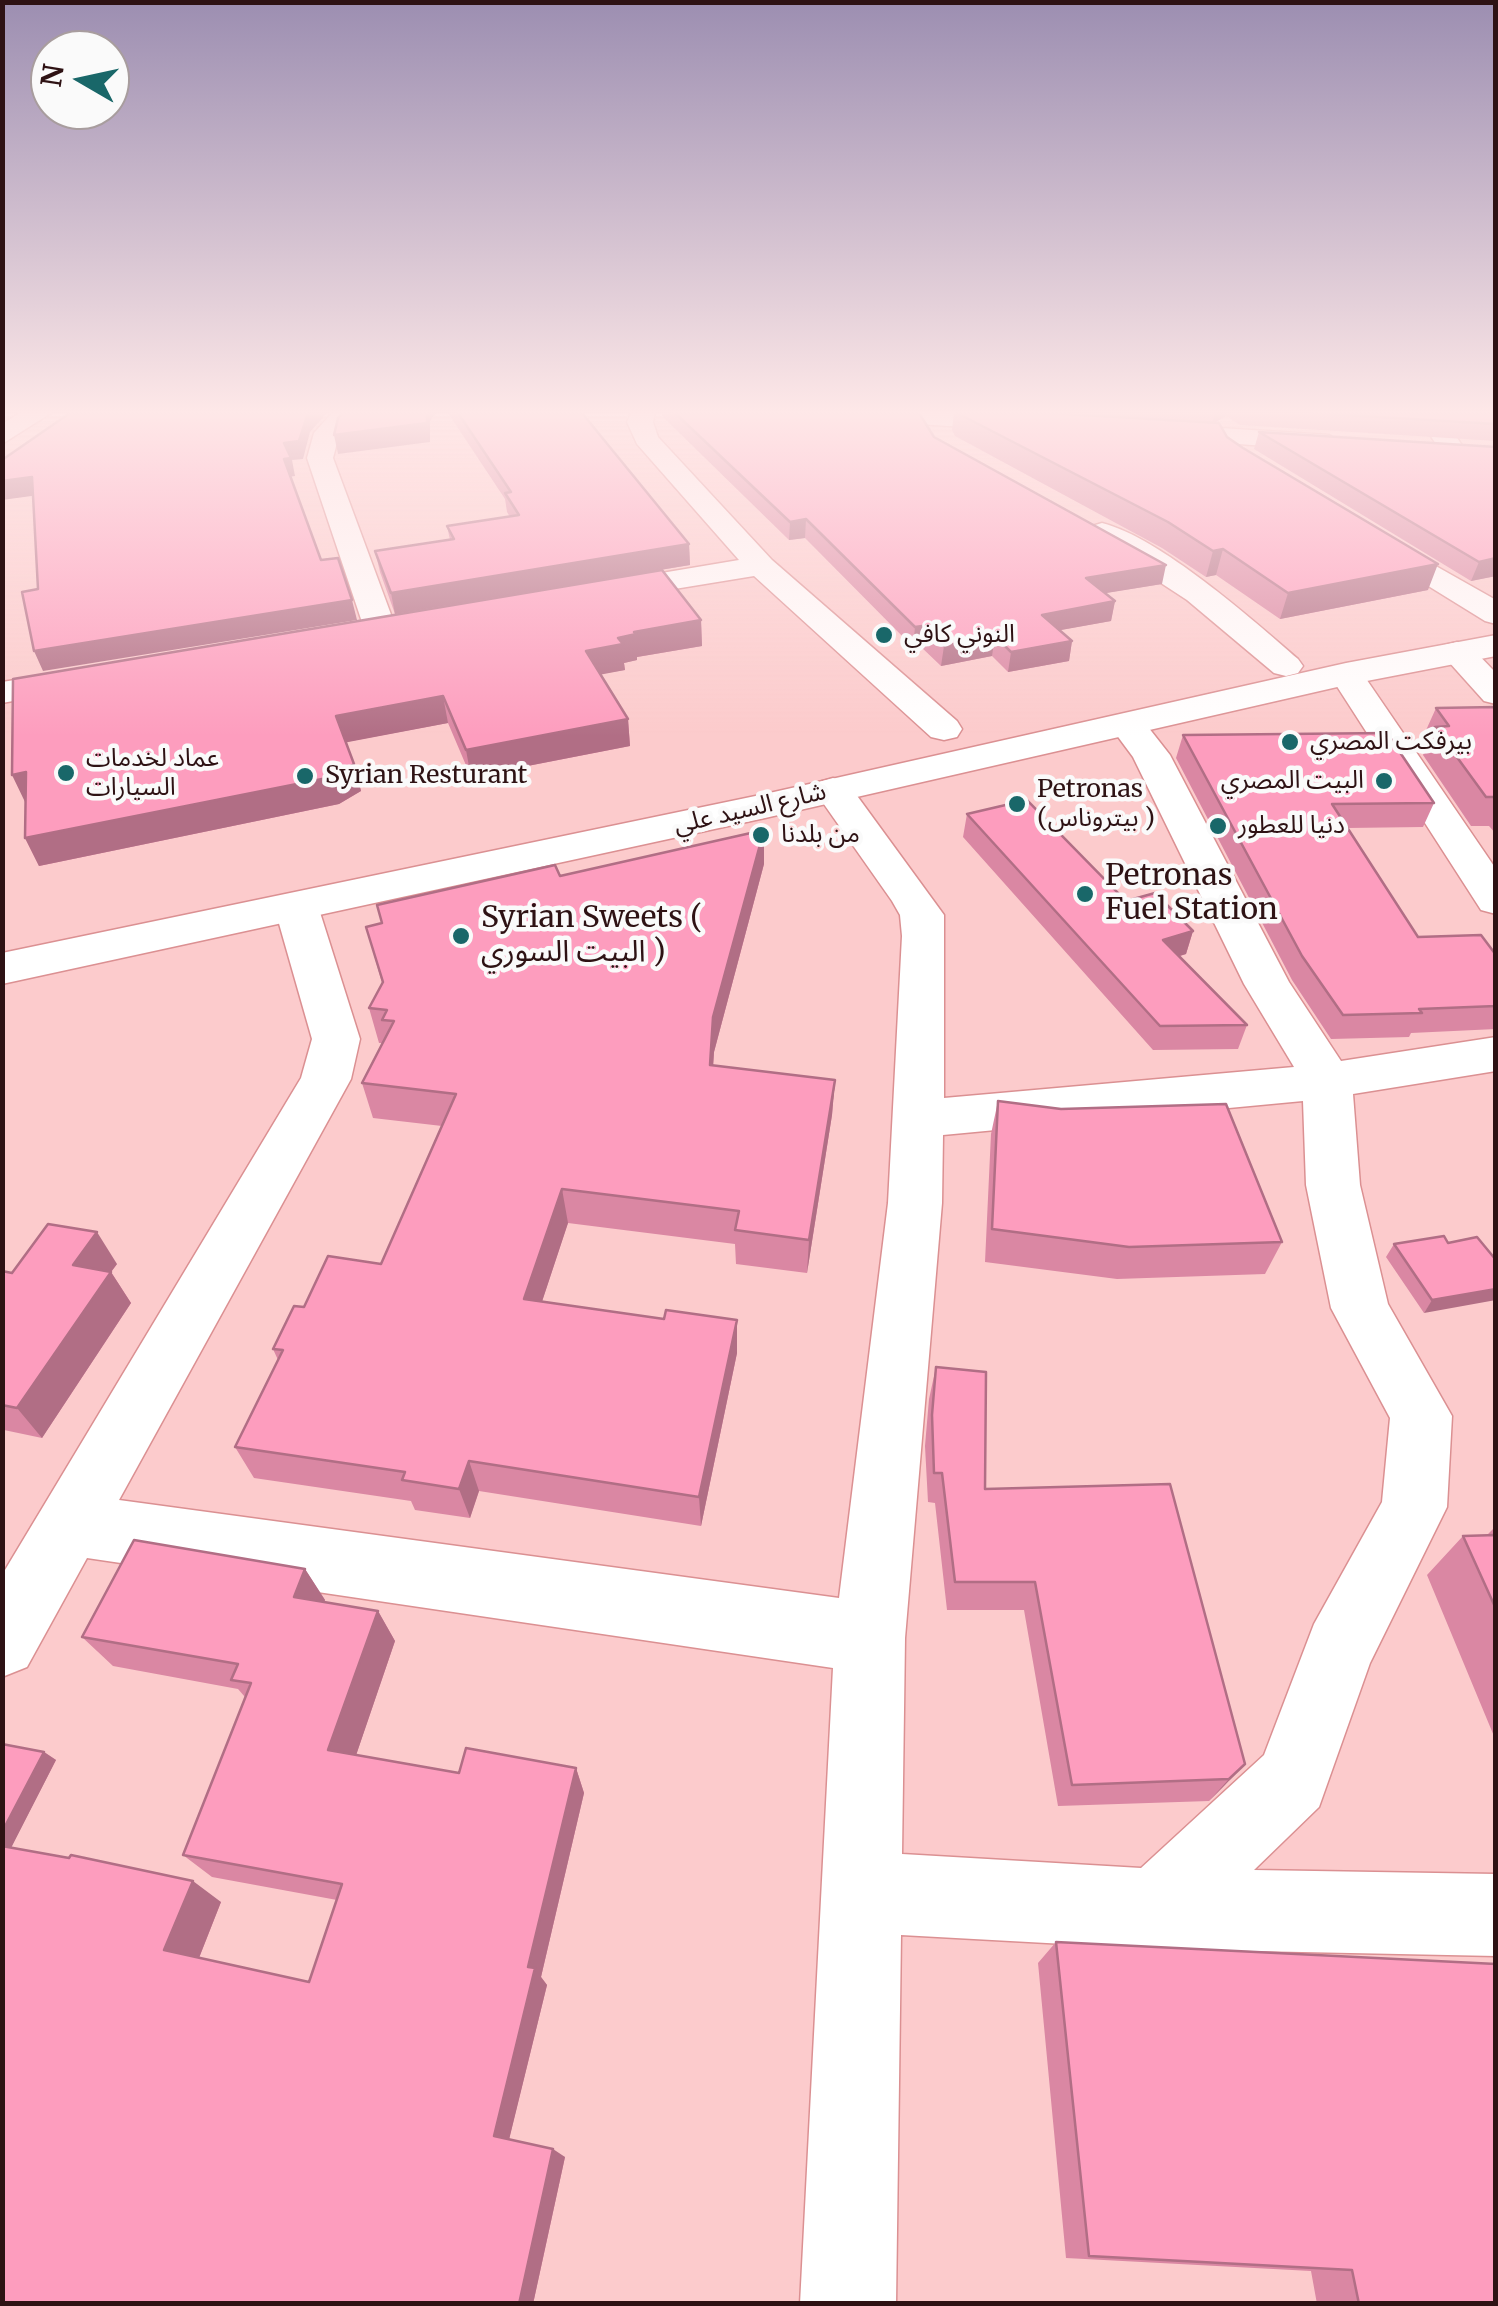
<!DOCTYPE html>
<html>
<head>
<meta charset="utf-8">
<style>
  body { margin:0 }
  #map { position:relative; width:1498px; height:2306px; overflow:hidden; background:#fccbcc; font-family:Merriweather,serif }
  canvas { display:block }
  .frame { position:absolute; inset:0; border:5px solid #2e1214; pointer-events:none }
  .north { position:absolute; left:30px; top:30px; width:100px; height:100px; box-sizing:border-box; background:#fafafa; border:2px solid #a89d9e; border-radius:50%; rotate:279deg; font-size:28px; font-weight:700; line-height:40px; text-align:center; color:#2e1214 }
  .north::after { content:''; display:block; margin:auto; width:35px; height:45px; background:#196769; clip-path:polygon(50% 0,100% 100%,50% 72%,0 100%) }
</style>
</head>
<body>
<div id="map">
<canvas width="1498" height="2306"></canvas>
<div class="frame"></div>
<div class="north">N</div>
</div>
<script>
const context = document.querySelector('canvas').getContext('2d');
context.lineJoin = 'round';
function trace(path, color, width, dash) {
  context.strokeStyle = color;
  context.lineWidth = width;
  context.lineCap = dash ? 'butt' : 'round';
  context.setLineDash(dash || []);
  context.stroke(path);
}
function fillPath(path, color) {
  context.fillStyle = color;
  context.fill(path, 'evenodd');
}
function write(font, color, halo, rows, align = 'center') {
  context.font = font + ' Merriweather,"Noto Sans Arabic",serif';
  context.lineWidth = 9;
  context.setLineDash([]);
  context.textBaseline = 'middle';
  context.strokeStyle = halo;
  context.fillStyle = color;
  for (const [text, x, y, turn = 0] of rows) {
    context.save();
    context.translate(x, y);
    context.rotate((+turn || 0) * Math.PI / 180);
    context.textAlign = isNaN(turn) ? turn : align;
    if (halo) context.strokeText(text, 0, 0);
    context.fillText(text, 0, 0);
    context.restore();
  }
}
const street = new Path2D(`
  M332,413H358L339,435L333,458L396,628L392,635H368L364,628L307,458L314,433Z
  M631,413H655L653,422L658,437L772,560L957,721L962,729L957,737L944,740L931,737L754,576L601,601L590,599L585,592L590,585L739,560L637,444L627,422Z
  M845,413C875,413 1023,407 1038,423L1025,431L857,420Z
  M1417,413H1441L1465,450L1461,456H1443Z
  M1158,424L1329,435L1342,443L1329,451L1149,437L1145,432L1149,427Z
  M1102,523C1159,537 1252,619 1298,659L1303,666L1298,673L1286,676L1274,673L1187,600L1092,538L1087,532L1092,526Z
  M1372,530L1496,600V624L1485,621L1362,545L1357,539L1362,533Z
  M1457,642L1469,645L1496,673V704L1484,701L1440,652L1445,645Z
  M1346,664L1358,667L1496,869V914L1481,910L1329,674L1334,667Z
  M85,669L97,672L102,679L97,686L2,703V682Z
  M1128,715L1141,718L1170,755L1289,982L1341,1061L1496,1037V1071L1353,1094L1360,1185L1388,1304L1452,1416L1447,1507L1370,1663L1319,1807L1254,1870L1496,1874V1956L1156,1949L901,1935L896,2304H800L833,1668L87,1558L27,1667L2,1677V1575L301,1078L312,1039L274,906L281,897L296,893L311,897L318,906L360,1039L351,1079L119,1500L839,1598L888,1203L902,936L900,915L892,901L814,790L819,782L833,778L847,782L944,915V1098L1294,1067L1244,984L1133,757L1110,726L1115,718ZM1303,1101L1306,1185L1331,1308L1390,1418L1382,1502L1314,1624L1264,1755L1141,1868L902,1854L905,1638L942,1203L943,1135Z`);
const secondary = new Path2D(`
  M20,413H51L2,444V424Z
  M1496,635V656L1346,685L765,818L2,984V953L765,794L1346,663Z`);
trace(street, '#db9092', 3);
trace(secondary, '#db9092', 3);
fillPath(street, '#fff');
fillPath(secondary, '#fff');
fillPath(new Path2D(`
  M448,413H582L689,544L690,565L395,614L380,572L375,551L450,540L447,526L510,517L507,512L505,499Z
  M662,413H919L934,437L1162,584L1105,593L1115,601L1111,621L1060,630L1072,641L1069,661L1008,672L992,656L941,666L920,646L913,647L805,538L789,540L662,416Z
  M954,413H1496V441L1240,425L1226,416L1214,423L1227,437L1428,590L1280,619L1216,575L1206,577L1162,548L955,436L952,430Z
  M1259,432L1496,447V576L1471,581L1254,449Z
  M701,620L702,646L637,657V660L624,663L625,670L600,674L628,719L630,746L471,777L448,723L346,742L354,764L361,791L339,804L39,866L25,838V802Z
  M1496,707V834L1489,826H1471L1423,755L1428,743L1423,737L1436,708Z
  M1183,735L1434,803L1423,827L1347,828L1418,937L1496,955V1029L1411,1033L1409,1037L1331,1039L1292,980L1176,758Z
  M967,814L1126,901L1193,931L1186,954L1180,956L1247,1025L1238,1049L1153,1050L963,837Z
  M764,864L714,1052L713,1066L835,1080L832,1115L807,1273L736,1264L735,1244L568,1223L542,1301L664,1319L737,1320V1353L701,1526L479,1491L470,1518L415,1510L411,1501L254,1478L235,1447L278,1360L273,1349L304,1307L381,1264L442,1126L373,1118L362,1083L383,1043H379L369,1008L382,983L366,927L560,876Z
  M998,1101L1282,1242L1265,1274L1117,1279L985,1262L991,1134Z
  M1477,1237L1424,1313L1386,1257L1394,1244L1448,1243Z
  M117,1264L111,1272L131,1303L42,1438L4,1430L2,1432V1271L12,1273Z
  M936,1367L985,1489L1245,1764L1209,1801L1058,1806L1024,1610H947L935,1503L928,1502L925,1446L929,1399Z
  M1496,1526V1741L1427,1575L1463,1536L1487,1535Z
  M305,1569L325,1600L324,1602L378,1611L395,1641L356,1755L459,1773L576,1768L584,1793L541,1977L547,1985L509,2139L565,2157L533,2304H2V1744L44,1752L56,1760L11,1847L221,1902L199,1958L309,1982L337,1900L212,1877L183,1855L245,1697L238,1689L113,1666L82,1637Z
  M1056,1942L1496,2304H1317L1311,2271L1066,2258L1038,1963Z`), '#da87a3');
fillPath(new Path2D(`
  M308,413H327L310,432L303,459L292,460L295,476L288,477L284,459V443Z
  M427,413H436L430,421V442L338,454L334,435Z
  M1215,413H1227L1226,416L1212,424Z
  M32,477L39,495L2,500V481Z
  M806,519L805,538L789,540L790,522Z
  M689,544L690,565L395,614L391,593Z
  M1223,549L1216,575L1206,577L1213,551Z
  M1496,558V576L1471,581L1479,562Z
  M1438,564L1428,590L1280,619L1288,593Z
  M1166,565L1162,584L1082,597L1086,578Z
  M352,600L357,620L43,671L34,651Z
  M1115,601L1111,621L1039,634L1042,615Z
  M701,620L702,646L637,657V660L624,663L625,670L588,677L586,651L634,632Z
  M922,626L920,646L913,647L915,627Z
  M995,636L992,656L941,666L944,646Z
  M1072,641L1069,661L1008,672L1011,652Z
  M443,696L448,723L343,743L336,716Z
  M628,719L630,746L471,777L466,750Z
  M354,764L361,791L339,804L39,866L25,838Z
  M26,772L25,802L12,775Z
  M764,830V864L714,1052L711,1100L710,1065L713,1017Z
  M1193,931L1186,954L1156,963L1163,940Z
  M835,1080L832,1115L807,1273L809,1240Z
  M562,1189L568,1223L532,1332L524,1299Z
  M97,1232L117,1264L111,1272L131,1303L42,1438L17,1408L73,1265Z
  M1496,1289V1300L1424,1313L1432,1300Z
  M737,1320V1353L701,1526L699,1497Z
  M469,1461L479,1491L470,1518L459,1489Z
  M305,1569L325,1600L314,1628L294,1597Z
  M378,1611L395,1641L349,1776L328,1750Z
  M44,1752L56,1760L9,1852L2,1848V1832Z
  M1245,1764L1224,1786L1209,1801L1229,1779Z
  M576,1768L584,1793L541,1977L547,1985L508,2144L494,2136L528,1967Z
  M193,1881L221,1902L195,1968L164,1950Z
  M553,2149L565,2157L533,2304H519Z`), '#b16e85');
const building = new Path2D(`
  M70,413H308L299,441L284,443L291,458L284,459L321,560L338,558L352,600L34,651L22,592L38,589L32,477L2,481V460Z
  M343,413H427V423L334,435L338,418Z
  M458,413H582L689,544L391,593L375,551L454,539L447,526L519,515L505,493L511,492Z
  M675,413H919L934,437L1166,565L1086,578L1115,601L1042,615L1072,641L1011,652L995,636L944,646L922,626L915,627L806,519L790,522Z
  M957,413H1048L1219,423L1227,437L1243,448L1438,564L1288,593L1223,549L1213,551L1168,522Z
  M1312,413H1496V424Z
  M1259,432L1496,447V558L1479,562Z
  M662,570L701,620L634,632L636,634L618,638L623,644L586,651L628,719L466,750L443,696L336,716L354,764L332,777L25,838L26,772L12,775L13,679Z
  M1496,707V797H1486L1435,727L1449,726L1436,708Z
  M1387,733L1434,803L1332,804L1418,937L1481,935L1496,955V1006L1419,1009L1422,1013L1343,1015L1302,956L1183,735Z
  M1027,800L1126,901L1155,893L1193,931L1163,940L1247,1025L1160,1026L967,814Z
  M764,830L713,1017L710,1065L835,1080L809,1240L735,1230L739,1211L562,1189L524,1299L664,1319L666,1310L737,1320L699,1497L469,1461L459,1489L402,1480L405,1472L235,1447L283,1350L273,1349L294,1306L304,1307L328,1256L381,1264L456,1094L362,1083L394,1021L382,1020L387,1010L369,1008L383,982L366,927L382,923L377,905L555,865L560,876Z
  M998,1101L1061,1109L1226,1104L1282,1242L1129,1247L992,1229Z
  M48,1224L97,1232L73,1265L111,1272L17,1408L2,1405V1271L12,1273Z
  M1444,1236L1448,1243L1477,1237L1496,1260V1289L1432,1300L1394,1244Z
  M936,1367L986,1372L985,1489L1170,1484L1245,1764L1229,1779L1072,1785L1035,1582H955L942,1473H934L932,1415Z
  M1496,1535V1609L1463,1536Z
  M134,1540L305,1569L294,1597L378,1611L328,1750L459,1773L466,1748L576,1768L528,1967L535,1968L494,2136L553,2149L519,2304H2V1846L69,1858L71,1855L193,1881L164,1950L309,1982L342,1884L183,1855L251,1683L231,1680L238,1664L82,1637Z
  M2,1744L44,1752L2,1832Z
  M1056,1942L1496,1964V2304H1359L1352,2270L1089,2256Z`);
fillPath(building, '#fd9dbe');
trace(building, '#b16e85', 2.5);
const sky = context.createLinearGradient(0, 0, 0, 736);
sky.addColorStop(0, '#9c8eb1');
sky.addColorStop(0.56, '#fee8e8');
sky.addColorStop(1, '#fee8e800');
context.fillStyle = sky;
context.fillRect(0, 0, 1498, 736);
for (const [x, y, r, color] of [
  [884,635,10,"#196769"],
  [1290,742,10,"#196769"],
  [66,773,10,"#196769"],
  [305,776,10,"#196769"],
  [1384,781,10,"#196769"],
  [1017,804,10,"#196769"],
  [1218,826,10,"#196769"],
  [761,835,10,"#196769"],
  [1085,894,10,"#196769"],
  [461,936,10,"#196769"]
]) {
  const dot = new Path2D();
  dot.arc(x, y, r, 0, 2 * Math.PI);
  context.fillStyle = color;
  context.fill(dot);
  trace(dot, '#fafafa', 4);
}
write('25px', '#2e1214', '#fafafa', [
  ["النوني كافي",904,635],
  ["بيرفكت المصري",1310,742],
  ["عماد لخدمات",86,759],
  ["السيارات",86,788],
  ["Syrian Resturant",325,776],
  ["البيت المصري",1364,781,"right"],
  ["Petronas",1037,790],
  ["(بيتروناس )",1037,819],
  ["دنيا للعطور",1238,826],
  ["من بلدنا",781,835]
], 'left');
write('25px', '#2e1214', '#fafafa', [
  ["شارع السيد علي",750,809,-13]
]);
write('30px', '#2e1214', '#fafafa', [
  ["Petronas",1105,877],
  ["Fuel Station",1105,911],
  ["Syrian Sweets (",481,919],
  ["البيت السوري )",481,953]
], 'left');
</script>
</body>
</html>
